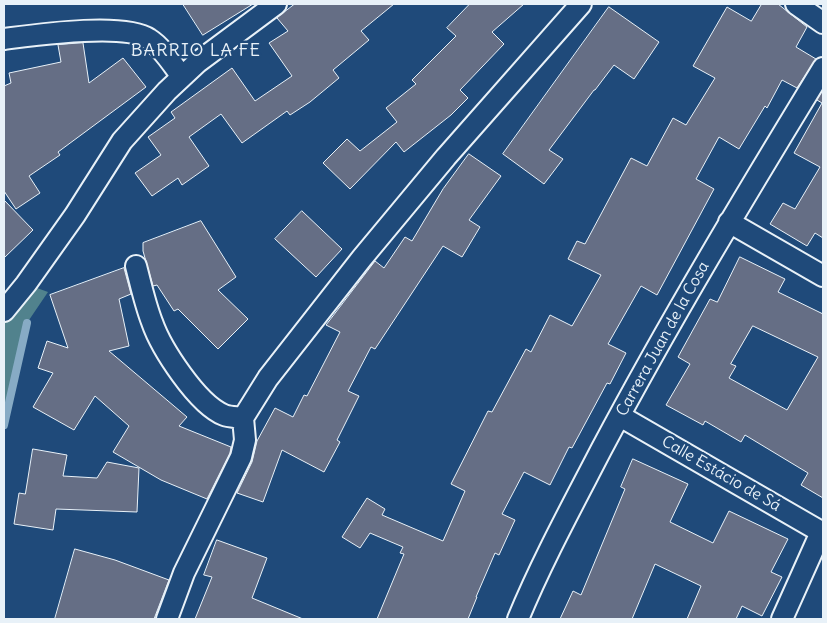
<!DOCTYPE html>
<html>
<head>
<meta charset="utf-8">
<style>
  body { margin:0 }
  #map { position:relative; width:827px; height:623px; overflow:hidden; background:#1f4a7a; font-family:Delius,sans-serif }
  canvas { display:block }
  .frame { position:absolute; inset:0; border:5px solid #e8f1f8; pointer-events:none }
</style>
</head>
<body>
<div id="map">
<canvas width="827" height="623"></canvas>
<div class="frame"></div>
</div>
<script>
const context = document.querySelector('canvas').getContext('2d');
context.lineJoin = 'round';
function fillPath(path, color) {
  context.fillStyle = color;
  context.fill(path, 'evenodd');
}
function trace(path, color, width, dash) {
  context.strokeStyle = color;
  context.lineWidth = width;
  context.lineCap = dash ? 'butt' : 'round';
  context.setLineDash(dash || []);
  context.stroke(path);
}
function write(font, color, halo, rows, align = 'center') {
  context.font = font + ' Delius,sans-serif';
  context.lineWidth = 5;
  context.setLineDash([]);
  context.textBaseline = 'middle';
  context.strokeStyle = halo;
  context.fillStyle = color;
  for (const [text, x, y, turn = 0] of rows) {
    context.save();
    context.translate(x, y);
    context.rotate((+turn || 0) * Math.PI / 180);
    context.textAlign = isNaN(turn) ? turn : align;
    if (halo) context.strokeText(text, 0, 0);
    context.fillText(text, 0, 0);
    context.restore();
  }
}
fillPath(new Path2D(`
  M26,284L48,292L27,323L4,425V311Z`), '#51828d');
trace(new Path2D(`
  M4,425L27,323`), '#87abc5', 8);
const building = new Path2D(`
  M183,4H253L203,35Z
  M295,4H394L361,31L369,40L333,70L339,78L310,102L290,115L287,111L242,143L221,114L189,137L209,166L182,185L178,178L152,196L135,173L161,155L148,137L175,118L171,112L232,68L255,101L292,76L269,43L288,31L277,18Z
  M470,4H524L492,32L504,44L460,90L468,98L451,115L404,152L396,142L350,189L323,163L347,139L360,151L397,122L386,108L416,84L412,80L456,36L447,28Z
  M762,4H778L807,27L796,47L816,59L797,88L782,80L767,108L765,106L739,149L719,137L696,179L714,189L657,295L641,286L608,344L626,353L610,384L607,383L572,448L569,447L550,485L524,472L502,514L515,520L499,555L495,553L476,597H477L468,619H377L404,554L400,553L403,547L370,533L360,548L342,537L367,498L385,509L382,515L443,541L465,491L451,484L488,411L492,412L526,349L531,352L550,315L572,326L601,275L568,259L577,241L585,244L631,158L647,166L673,118L686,125L715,78L693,66L727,7L751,21Z
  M609,7L659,42L634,79L614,65L595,90H594L549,150L563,159L544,184L503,154Z
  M83,43L89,83L123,58L146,87L58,152L60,155L29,176L40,193L16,209L4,191V86L11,83L9,73L61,62L58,45Z
  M823,90V238L815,233L807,246L770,224L783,203L795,209L820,167L794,153L822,103L817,100Z
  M469,154L501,176L469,220L480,227L462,257L443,246L375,349L371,347L348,391L359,396L337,440L340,442L324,472L282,450L263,502L237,493L252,462L257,441L275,408L293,417L304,395L307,396L340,332L326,325L375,261L384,268L405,237L412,241L443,189Z
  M4,200L33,230L4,258Z
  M302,211L342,249L316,277L275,239Z
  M201,221L236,277L218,290L248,319L218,349L178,309L174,311L157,285L153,286L143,251V243Z
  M740,257L785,279L778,292L823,314V498L801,485L808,473L745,435L741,442L705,421L703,425L666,405L690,364L678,357L710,299L717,302ZM753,326L818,357L787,410L729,378L736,366L731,364Z
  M124,268L131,294L119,299L129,346L109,351L187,417L179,426L231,447L230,453L207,499L161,480L113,452L129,426L95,396L74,430L33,407L53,373L38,368L47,341L68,348L50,295Z
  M33,449L67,455L63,476L97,478L107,462L139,468L137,512L56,509L53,530L14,524L19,493L25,494Z
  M633,459L688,484L670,522L713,543L729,511L788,539L771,572L782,577L762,616L742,606L736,619H687L701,586L655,564L632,619H560L573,591L581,595L625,489L621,487Z
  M217,540L267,558L252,598L303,619H195L212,577L204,575Z
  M75,549L115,560L169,580L154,619H55Z`);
fillPath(building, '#656e85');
trace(building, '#e8f1f8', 1);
const minor = new Path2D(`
  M796,4L823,23
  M4,39C35,35 124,22 149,39C163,48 172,64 182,77
  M729,222L823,276
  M136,266C141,285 145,304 152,322C161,348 197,404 224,415C229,417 237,417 243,418
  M4,311L26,284L75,215L122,141L167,91L198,62L276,4
  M620,416L823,533
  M167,619L184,573L241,457L245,440L243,418L268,378L362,258L446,157L581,4
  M518,619C542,561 572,506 601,450C670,320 746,194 823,68
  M782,619L821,532`);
trace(minor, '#e8f1f8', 24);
trace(minor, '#1f4a7a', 20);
write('16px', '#e8f1f8', '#1f4a7a', [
  ["Carrera Juan de la Cosa",663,339,-61],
  ["Calle Estácio de Sá",721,474,30]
]);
context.letterSpacing = '1px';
write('18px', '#e8f1f8', '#1f4a7a', [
  ["BARRIO LA FE",196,51]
]);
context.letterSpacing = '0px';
</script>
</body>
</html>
